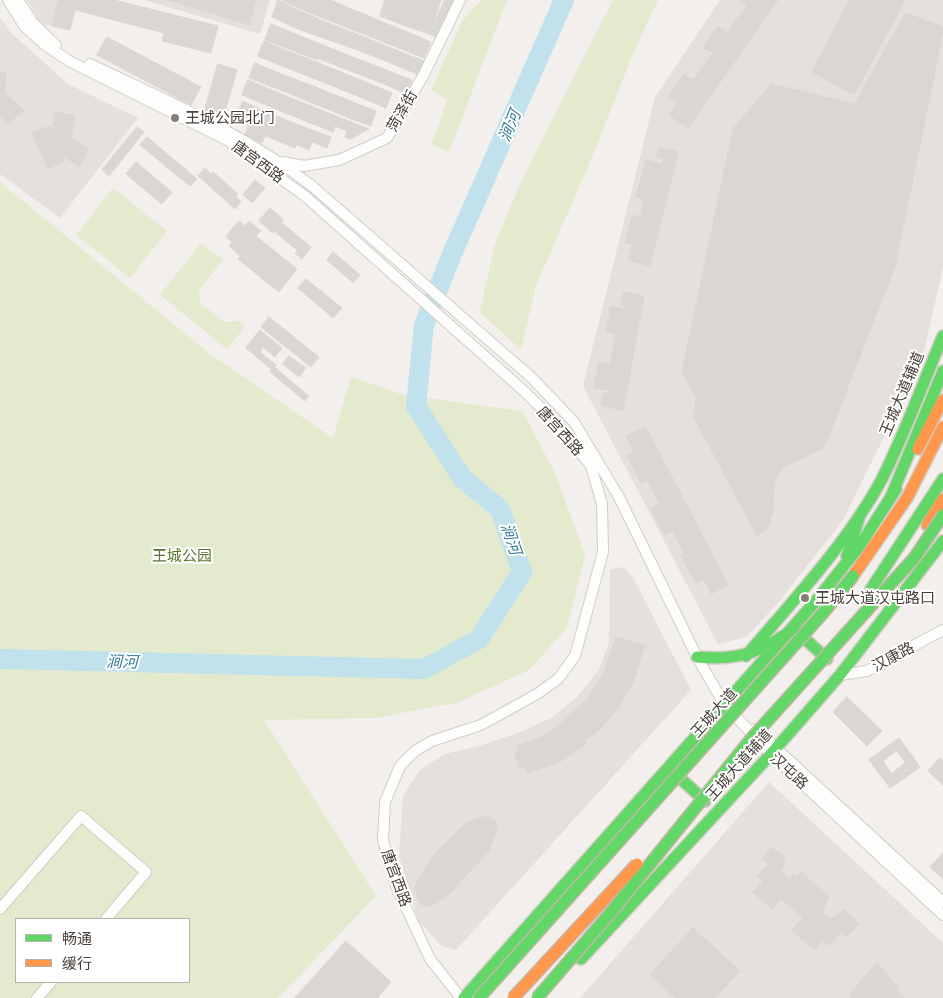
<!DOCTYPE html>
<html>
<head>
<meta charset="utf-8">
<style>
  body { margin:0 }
  #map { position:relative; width:943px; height:998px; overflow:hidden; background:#f2efec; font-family:Lato,"Noto Sans SC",sans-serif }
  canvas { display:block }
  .legend { position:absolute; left:15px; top:918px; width:175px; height:65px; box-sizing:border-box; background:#fff; border:1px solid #b6b2b0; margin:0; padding:6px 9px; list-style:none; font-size:15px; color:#483f39 }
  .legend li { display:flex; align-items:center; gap:10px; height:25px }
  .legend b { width:25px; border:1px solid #b6b2b0 }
</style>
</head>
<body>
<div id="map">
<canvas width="943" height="998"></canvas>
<ul class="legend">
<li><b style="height:6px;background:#63d668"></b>畅通</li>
<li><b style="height:6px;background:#ff974d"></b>缓行</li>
</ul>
</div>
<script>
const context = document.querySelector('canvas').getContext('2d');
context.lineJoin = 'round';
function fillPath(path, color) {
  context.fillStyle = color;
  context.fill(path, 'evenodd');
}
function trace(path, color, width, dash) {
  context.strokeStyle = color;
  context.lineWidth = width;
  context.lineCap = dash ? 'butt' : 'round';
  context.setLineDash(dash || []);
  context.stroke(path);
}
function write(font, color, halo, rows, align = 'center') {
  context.font = font + ' Lato,"Noto Sans SC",sans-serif';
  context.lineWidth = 4;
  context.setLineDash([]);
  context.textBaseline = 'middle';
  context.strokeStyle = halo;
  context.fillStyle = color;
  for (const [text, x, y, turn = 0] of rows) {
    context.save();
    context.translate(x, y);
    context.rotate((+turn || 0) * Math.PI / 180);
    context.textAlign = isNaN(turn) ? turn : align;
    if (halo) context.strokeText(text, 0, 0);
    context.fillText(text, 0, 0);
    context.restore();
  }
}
fillPath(new Path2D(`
  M27,0H59L52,26L41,24Z
  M720,0H943V268L922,360L843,520L778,603L746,637L718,644L583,386L655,97Z
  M0,17L10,32L68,84L138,118L60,218L0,174Z
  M623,567L632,576L691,690L456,950L440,945L418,920L399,856L403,795L421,769L445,754L479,746L518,733L551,718L578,696L599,669L609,642L610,570Z
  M769,782L943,943V998H580Z`), '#e5e0db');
fillPath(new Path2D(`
  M144,0H270L260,34Z`), '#e4dfdc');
fillPath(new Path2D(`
  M481,0H507L449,152L432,144L447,100L431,90L462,21Z
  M613,0H658L632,56L588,167L536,285L521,350L480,312L495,243L524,175Z
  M0,182L210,354L333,438L351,377L404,395L522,411L555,473L585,555L567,628L529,670L456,703L374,718L264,720L376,896L278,998H0ZM16,919H189V982H16Z
  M113,188L167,231L130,278L76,235Z
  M201,243L223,260L199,290L200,303L224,322L238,321L245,327L227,349L160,295Z`), '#e4eace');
trace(new Path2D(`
  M0,659L424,669L479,639L522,572L500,509L462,478L416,406L424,325L452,254L564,0`), '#c1e2ec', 20);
const building = new Path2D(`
  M59,0H114L218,26L211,53L162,41L164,33L75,10L70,30L52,26Z
  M168,0H256L249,24Z
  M278,0L298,10L291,26L272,17Z
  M282,0H303L299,8Z
  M303,0H322L315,15L299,8Z
  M322,0H330L431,42L424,58L315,15Z
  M385,0H409L400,24L380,16Z
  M409,0H441L429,34L400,24Z
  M445,0H454L437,38L429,34Z
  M740,0H778L688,128L669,115L678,103L668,96L684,74L693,80L713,53L703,47L718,26L727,33L747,5Z
  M850,0H905L854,95L812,72Z
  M298,10L310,15L303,31L291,26Z
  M906,13L943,27V32L895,267L827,440L822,449L783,467L774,483L773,513L768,527L757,536L694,417L696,397L682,372L733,129L771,84L854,104Z
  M310,15L331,24L326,39L303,31Z
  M271,24L308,39L302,54L265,40Z
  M331,24L357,34L352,48L326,39Z
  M357,34L391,48L386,61L352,48Z
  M107,37L201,87L191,105L97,55Z
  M308,39L323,45L317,60L302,54Z
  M264,41L283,49L277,64L258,56Z
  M323,45L340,52L335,65L317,58Z
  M391,48L424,61L419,75L386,61Z
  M283,49L334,69L328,84L277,64Z
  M340,52L384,69L379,82L335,65Z
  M255,63L289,77L283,91L249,78Z
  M218,64L237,70L223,118L204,112Z
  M334,69L366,82L360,97L328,84Z
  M384,69L396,74L391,87L379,82Z
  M0,72H6L5,93L24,111L7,124L0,116Z
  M396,74L412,80L407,94L391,87Z
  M289,77L321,89L315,104L283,91Z
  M248,80L296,100L290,115L242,95Z
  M366,82L392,93L386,108L360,97Z
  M321,89L330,93L328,99L331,100L327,109L315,104Z
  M330,93L343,98L337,113L327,109L331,100L328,99Z
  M343,98L355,103L349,118L337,113Z
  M296,100L369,129L351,139L345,137L347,131L335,126L333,132L290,115Z
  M243,101L257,108L249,126L235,120Z
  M355,103L376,111L371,126L349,118Z
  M257,108L274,115L262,143L245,135Z
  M55,111L75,116L71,137L88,149L79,167L61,154L64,161L48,169L32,132L51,126L53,134Z
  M274,115L304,127L295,148L266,136Z
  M137,127L144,132L109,176L102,170Z
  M304,127L331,137L327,148L312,142L309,150L297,145Z
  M147,137L197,179L190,186L140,145Z
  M659,147L678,152L650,266L628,260L632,246H639L625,243L632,215L640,217L644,199L636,197L646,160L662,164L663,159L657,157Z
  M136,162L172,192L162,204L126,174Z
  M205,168L211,174L213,172L238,194L236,196L241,202L235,209L198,176Z
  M255,180L265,188L252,203L243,195Z
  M270,208L284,220L273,233L259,221Z
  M239,221L245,226L249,221L261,231L256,236L297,269L279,292L238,259L240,256L229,246L232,242L226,237Z
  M282,223L311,247L302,259L295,253L297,250L275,232Z
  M333,252L360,275L353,283L327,260Z
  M306,279L342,308L333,318L298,288Z
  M624,292L644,296L623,410L601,406L603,393L610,394L611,391L594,388L599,362L610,364L616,334L606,332L611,306L626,309L627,306L621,305Z
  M269,317L319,357L311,367L261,327Z
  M260,330L282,348L275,357L263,347L260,352L276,365L272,370L246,348Z
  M289,356L306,368L299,377L283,364Z
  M274,367L309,396L305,401L270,372Z
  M646,427L728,585L711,594L704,579L696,584L681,555L684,554L673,531L665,535L651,509L660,504L647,480L641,483L627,455L634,452L626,437Z
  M616,637L645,645L633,682L618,709L596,733L585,740L586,743L582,747L561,761L528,773L526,766L519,768L515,753L518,751L517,746L542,737L554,729L587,700L604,673Z
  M847,697L882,731L867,746L833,712Z
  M899,738L913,757L906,763L897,751L888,757L883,750Z
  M883,750L888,757L883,761L892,774L895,771L902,780L890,788L869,760Z
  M913,757L920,767L902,780L895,771Z
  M940,758L943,761V785L928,771Z
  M482,817H489L495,821L497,828L489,851L448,895L433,905L425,906L419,903L415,889L418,879L436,852L463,825Z
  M772,847L786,859L782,863L785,866L781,871L789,878L793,874L796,878L801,872L829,897L822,911L831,919L844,910L859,923L846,937L841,932L829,946L823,940L814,950L792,930L803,918L781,899L772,909L753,892L763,881L757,876L768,864L762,859Z
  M943,853V879L930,867Z
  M693,928L740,971L715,998H675L650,975Z
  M346,941L391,982L377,998H295Z
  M877,963L899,988L897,991L904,998H852L849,995Z`);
fillPath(building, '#dad6d4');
trace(building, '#dad6d2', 1);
const street = new Path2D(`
  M8,0L25,27L44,44L69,61L227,140L305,196L525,392L563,430L591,466L602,504L603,552L575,656L558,679L537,694L481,725L432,741L415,751L400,766L385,802L383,840L396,886L430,959L461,998
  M18,0L33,23L56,45
  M90,64C167,101 245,134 312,186L532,378L574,422L619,497L697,657L724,704L771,754L943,915
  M283,162L304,166L339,160L387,138L424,74L460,0
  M840,675L867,671L943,630
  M755,729L943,902
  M0,909L81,816L146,872L106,919
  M37,998L51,982`);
const fast = new Path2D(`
  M890,499L943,371
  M847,556L860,515
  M871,589L943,479
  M746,656C792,602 848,542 882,479C905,433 923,383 943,336
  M697,657C739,661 760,652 794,629L827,659
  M669,768L705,801
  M581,959L771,754L840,675L943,541
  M464,998L816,601L859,547L896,489`);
const slow = new Path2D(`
  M918,449L943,400
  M927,525L943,499
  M853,576L907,498L943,427`);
trace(street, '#d0cdca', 12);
trace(fast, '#d2ccc5', 14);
trace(slow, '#d2ccc5', 14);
trace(street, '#fdfdfc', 10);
trace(fast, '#63d668', 11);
trace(slow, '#ff974d', 11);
const fastBridge = new Path2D(`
  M479,998L823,613L853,576
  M537,998L612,911L751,739L915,557L943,515`);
const slowBridge = new Path2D(`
  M513,998L637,864`);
trace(fastBridge, '#c8b7a9', 14, []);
trace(slowBridge, '#c8b7a9', 14, []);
trace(fastBridge, '#63d668', 11);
trace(slowBridge, '#ff974d', 11);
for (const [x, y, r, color] of [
  [175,118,5,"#847d78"],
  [805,598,5,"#847d78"]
]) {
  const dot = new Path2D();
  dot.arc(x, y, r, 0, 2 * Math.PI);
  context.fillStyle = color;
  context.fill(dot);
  trace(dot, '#fff', 2);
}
write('15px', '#483f39', '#fff', [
  ["菏泽街",402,111,-60],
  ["唐宫西路",258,162,36],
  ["王城大道辅道",902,394,-67],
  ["唐宫西路",560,431,48],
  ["汉康路",893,657,-28],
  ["王城大道",714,713,-48],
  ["王城大道辅道",739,765,-48],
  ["汉屯路",789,771,43],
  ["唐宫西路",396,878,70]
]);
write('15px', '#483f39', '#fff', [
  ["王城公园北门",185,118],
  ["王城大道汉屯路口",815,598]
], 'left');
write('15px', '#57762f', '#fff', [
  ["王城公园",182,556]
]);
write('italic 16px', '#327d96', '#fff', [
  ["涧河",510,126,-67],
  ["涧河",511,539,71],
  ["涧河",122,662,1]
]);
</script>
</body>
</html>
